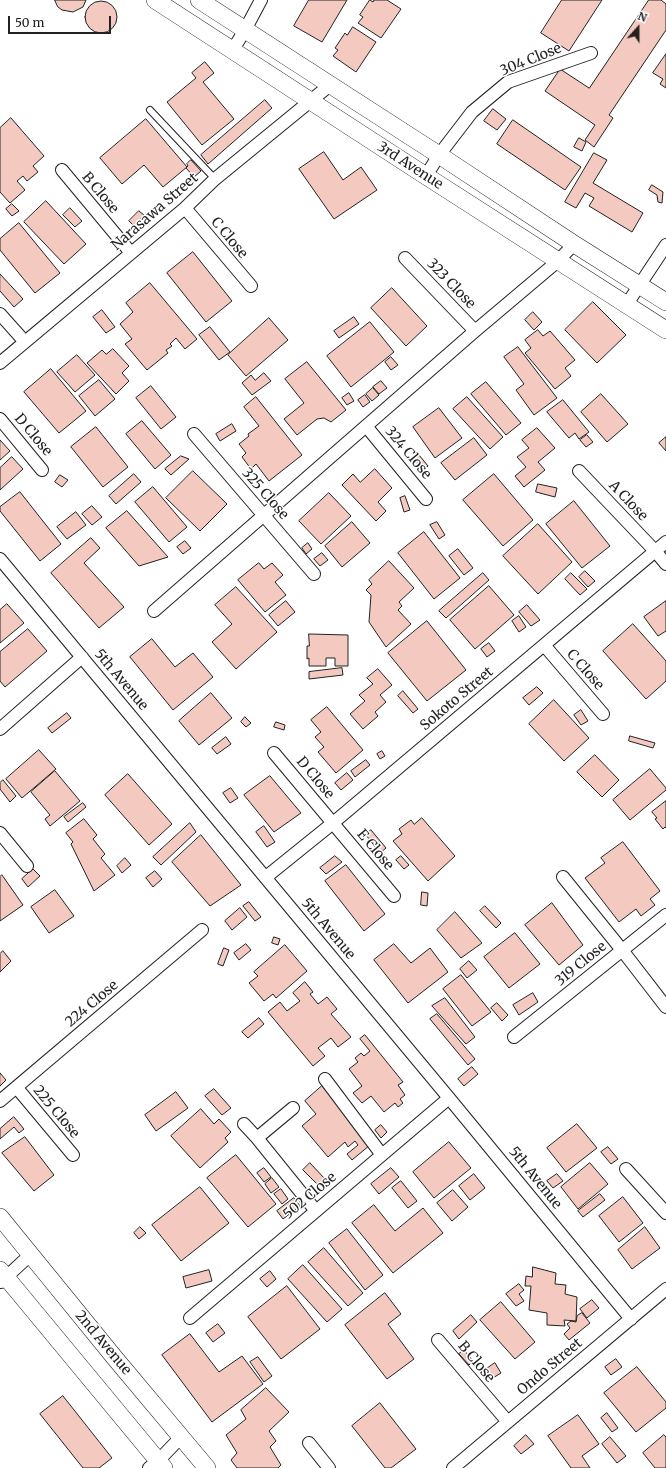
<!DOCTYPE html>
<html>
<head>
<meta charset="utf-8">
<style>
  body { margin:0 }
  #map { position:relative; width:666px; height:1468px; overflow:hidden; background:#fff; font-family:Merriweather,serif }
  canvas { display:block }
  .north { position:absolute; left:618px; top:8px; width:40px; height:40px; -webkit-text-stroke:3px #fff; paint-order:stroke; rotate:21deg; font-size:11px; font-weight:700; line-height:16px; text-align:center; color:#222 }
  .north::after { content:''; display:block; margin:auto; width:14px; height:18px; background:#222; clip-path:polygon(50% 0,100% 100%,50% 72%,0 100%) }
  .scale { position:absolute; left:8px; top:16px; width:103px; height:18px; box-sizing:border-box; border:2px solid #222; border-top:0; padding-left:5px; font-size:12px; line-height:14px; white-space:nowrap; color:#222; -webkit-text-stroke:3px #fff; paint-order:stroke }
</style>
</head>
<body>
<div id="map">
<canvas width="666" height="1468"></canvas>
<div class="north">N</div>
<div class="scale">50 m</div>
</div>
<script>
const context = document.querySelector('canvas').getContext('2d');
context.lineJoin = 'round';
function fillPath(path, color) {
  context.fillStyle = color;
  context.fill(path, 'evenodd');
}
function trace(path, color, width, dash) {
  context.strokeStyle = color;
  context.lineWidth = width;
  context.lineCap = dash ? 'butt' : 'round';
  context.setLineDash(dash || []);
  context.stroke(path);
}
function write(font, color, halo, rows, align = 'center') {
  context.font = font + ' Merriweather,serif';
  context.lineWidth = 3;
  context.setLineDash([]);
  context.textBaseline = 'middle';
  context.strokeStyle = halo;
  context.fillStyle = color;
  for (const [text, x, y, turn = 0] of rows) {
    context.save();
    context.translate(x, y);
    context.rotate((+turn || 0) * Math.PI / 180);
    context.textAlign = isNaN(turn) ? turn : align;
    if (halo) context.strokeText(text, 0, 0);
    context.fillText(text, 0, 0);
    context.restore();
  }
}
const building = new Path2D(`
  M55,0H86L83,7L73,12L62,10L58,7Z
  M309,0H347L322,42L294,26Z
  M370,0L373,2L374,0H387L401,9L381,38L358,23L363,17L360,15Z
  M562,0H602L569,51L541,33Z
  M649,0H661L666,4V30L609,115L613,118L594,147L585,140L595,125L545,91L560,69L589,88Z
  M85 17a16 16 0 1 1 32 0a16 16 0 1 1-32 0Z
  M353,27L376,42L356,72L333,56L338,50L335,48L345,33L347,35Z
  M666,54V88L660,84L663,79L653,73Z
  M205,62L214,73L203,82L234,119L202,145L167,102L196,78L192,73Z
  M265,100L272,108L208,164L201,155Z
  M493,109L506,119L497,130L484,121Z
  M11,118L44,156L33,166L38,172L27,181L23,176L17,181L25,190L10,203L0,192V128Z
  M146,119L187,167L163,187L144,165L122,184L100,158Z
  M513,120L581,167L565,190L497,144Z
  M579,138L586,142L582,151L574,147Z
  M324,152L343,180L361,167L377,190L334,219L299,169Z
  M594,153L607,160L593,183L643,213L632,232L589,206L594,198L585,193L576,208L565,202Z
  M191,160L201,171L194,177L186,168L188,166L187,164Z
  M652,185L663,192L662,203L658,202L657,195L649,190Z
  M46,201L86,244L64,264L24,222Z
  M12,204L19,211L12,216L6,209Z
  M70,208L82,221L75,227L63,215Z
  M139,211L144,215L134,226L129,221Z
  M19,223L60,273L35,293L0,250V239Z
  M193,252L232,301L206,322L167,273Z
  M0,274L23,299L14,307L0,291Z
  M150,283L197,339L185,349L176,338L170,344L172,346L166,350L168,353L147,370L125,344L132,339L120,324L133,312L126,303Z
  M392,288L427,326L406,346L371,308Z
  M593,302L626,335L597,363L565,330Z
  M102,310L115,327L106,333L93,317Z
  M533,312L542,322L534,330L525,320Z
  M354,317L359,324L339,338L334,331Z
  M269,318L288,340L246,376L228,355Z
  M370,322L394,352L351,387L327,356Z
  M210,327L230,352L219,360L199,335Z
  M538,330L543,336L550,331L575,360L565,368L571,376L555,389L525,353L531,348L525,340Z
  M518,347L557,398L534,415L516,390L524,384L504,357Z
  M113,349L129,366L122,373L129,381L116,394L87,363L102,350L106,354Z
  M77,355L95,375L75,392L57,372Z
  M391,357L398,365L391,370L385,362Z
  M307,362L346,410L331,422L324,418L317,419L297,435L284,419L304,403L285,379Z
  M51,369L86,411L59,433L24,392Z
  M264,373L271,381L252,395L242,383L251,375L255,380Z
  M99,380L115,399L95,416L79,396Z
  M381,381L387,388L379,394L373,387Z
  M486,382L521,423L506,435L471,394Z
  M151,386L176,417L161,429L136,398Z
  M373,388L379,395L372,401L366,394Z
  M349,393L354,401L347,405L342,398Z
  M601,394L628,424L607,442L581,412Z
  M365,395L370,402L363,407L358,400Z
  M256,397L302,455L269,481L256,464L251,469L242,457L246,453L239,444L249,436L248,434L259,426L244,407Z
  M467,397L503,437L490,449L453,409Z
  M563,400L589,432L579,439L575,433L569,438L547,412Z
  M439,408L462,438L435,458L413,427Z
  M142,421L171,455L155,469L126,434Z
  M232,424L236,431L220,441L216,434Z
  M96,427L128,467L103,487L71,447Z
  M537,428L555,448L538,462L545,470L524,487L515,476L526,467L517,457L529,448L522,440Z
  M587,435L593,442L586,447L580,440Z
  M666,437V451L659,443Z
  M474,438L487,455L455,480L441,463Z
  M0,440L10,451L0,460Z
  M419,455L428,466L420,473L411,462Z
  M181,456L189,459L171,475L165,469Z
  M12,457L23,469L0,490V468Z
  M375,469L392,488L378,502L386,511L376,521L342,485L353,474L360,482Z
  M193,471L227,504L200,531L166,498Z
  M134,474L141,482L116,504L109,496Z
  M494,474L533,520L503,546L463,500Z
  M60,475L68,480L62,487L55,482Z
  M538,484L557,488L555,497L536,492Z
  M153,487L187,527L169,542L135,502Z
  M20,492L61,544L40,561L0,511V507Z
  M329,493L351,516L321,544L299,521Z
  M405,496L410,510L404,512L400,498Z
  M574,501L610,546L582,568L546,524Z
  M92,506L102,517L92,525L82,514Z
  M127,511L168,557L139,566L106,528Z
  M76,512L86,525L67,539L57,527Z
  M352,522L370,543L342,567L325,546Z
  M437,522L445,535L439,539L430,525Z
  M538,524L572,562L538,594L503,556Z
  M424,532L460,578L434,599L398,553Z
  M91,538L100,548L84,563L124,607L99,628L51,573Z
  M185,541L191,548L183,554L177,547Z
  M308,543L312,549L306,554L302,548Z
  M458,549L473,568L464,575L449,556Z
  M322,553L328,560L320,566L314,559Z
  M389,561L414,588L399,602L402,606L398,610L411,624L386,647L369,622L371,595L366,590L372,584L369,580Z
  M259,563L264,569L272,563L283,575L275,582L286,595L265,612L238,580Z
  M585,571L595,581L588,587L579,577Z
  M483,573L489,580L446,618L439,611Z
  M571,573L587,589L580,595L565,579Z
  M489,586L514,615L475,649L450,620Z
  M236,587L277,632L236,669L212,642L232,624L215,605Z
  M286,601L295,612L278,626L269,615Z
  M666,601V631L658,636L644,617Z
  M7,604L24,623L0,643V610Z
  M527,605L540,620L531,626L519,612Z
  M519,616L526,627L519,632L512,621Z
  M427,621L466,670L427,701L388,653Z
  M633,624L666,661V681L646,699L603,651Z
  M28,629L47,651L5,687L0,681V652Z
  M309,634L348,635V666H335V658H326V666H309V658L307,659V646H309Z
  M152,639L175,667L193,653L213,677L173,710L130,657Z
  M489,643L495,651L487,657L481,649Z
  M342,668L343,675L309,679V672Z
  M378,669L392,685L380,695L386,702L375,712L378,716L363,729L350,714L365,701L359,695L373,684L367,678Z
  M537,687L543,693L529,705L523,698Z
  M403,691L418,709L413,713L398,696Z
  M211,693L232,718L199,745L179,721Z
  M554,700L589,738L564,761L529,724Z
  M327,707L363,750L336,773L318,752L324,747L315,737L321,732L311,720Z
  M581,710L588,721L581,725L574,715Z
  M67,713L71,718L52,733L48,728Z
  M245,717L251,723L246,727L241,722Z
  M276,722L285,725L284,730L274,727Z
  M630,736L655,743L653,748L629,741Z
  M226,737L231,744L217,754L212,748Z
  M39,750L56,769L22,798L6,779Z
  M382,751L385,756L380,759L377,754Z
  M595,755L619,780L602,797L577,772Z
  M366,760L370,765L355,777L351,771Z
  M650,769L666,788V790L630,820L613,800Z
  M55,771L80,801L50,826L45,819L50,815L31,792Z
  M347,773L353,780L341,790L335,783Z
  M128,774L172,824L149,845L105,795Z
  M270,776L301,813L274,832L244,795Z
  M3,780L16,796L10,802L0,789V783Z
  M231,788L238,798L230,803L223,793Z
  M666,801V828L665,827L663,829L655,819L657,818L652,812Z
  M83,803L86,807L68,822L64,817Z
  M422,818L455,856L428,881L393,841L402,834L399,829L411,820L414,824Z
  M84,819L97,835L93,839L105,854L101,858L115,875L94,891L71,844L73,842L66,833Z
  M190,823L196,832L161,865L153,857Z
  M264,826L275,842L267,847L256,832Z
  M371,830L386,848L380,853L366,835Z
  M201,835L241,885L210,906L172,862Z
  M623,842L660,891L650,899L655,905L641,916L636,909L619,922L585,878L605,863L601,858Z
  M335,856L342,862L326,874L320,868Z
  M401,856L409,865L404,869L396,860Z
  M125,858L131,865L122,873L117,866Z
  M346,865L385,914L364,931L325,881Z
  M33,869L40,876L28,887L22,879Z
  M155,871L162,879L153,887L146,878Z
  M2,875L23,905L0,921V877Z
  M55,890L74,916L49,933L31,907Z
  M422,892L428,893L427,906L421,905Z
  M249,902L261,917L255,921L243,906Z
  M552,903L583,945L559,965L525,925Z
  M485,906L501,923L496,928L480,911Z
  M240,908L247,917L232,930L225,921Z
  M455,912L482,943L461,958L437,930Z
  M515,933L540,964L509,988L484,957Z
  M274,937L280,939L278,945L272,943Z
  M246,944L251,950L239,960L234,953Z
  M394,944L411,963L430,948L448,972L408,1003L374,960Z
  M285,945L307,971L276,998L273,994L264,1001L249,983L258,976L254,972Z
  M224,948L229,950L223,966L218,964Z
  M3,951L11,961L0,972V954Z
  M469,961L477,970L467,978L460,969Z
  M461,975L491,1012L472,1026L443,989Z
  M305,982L313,992L310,994L318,1004L327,997L337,1009L331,1014L351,1037L338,1047L331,1038L318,1048L325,1056L313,1066L268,1012L280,1002L287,1011L300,1001L293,993Z
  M533,993L538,1002L519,1015L513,1005Z
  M445,998L475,1037L466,1044L432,1006Z
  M497,1003L508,1015L502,1021L491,1008Z
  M437,1014L475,1059L468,1065L430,1019Z
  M259,1018L264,1024L248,1038L242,1032Z
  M365,1035L403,1082L398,1085L405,1095L400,1099L403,1103L398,1107L395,1103L384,1112L371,1096L362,1103L353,1093L362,1086L349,1069L358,1062L355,1058L361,1053L364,1056L370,1051L360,1039Z
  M472,1067L478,1074L464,1086L458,1079Z
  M0,1073L6,1080L0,1086Z
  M322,1086L364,1133L370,1145L352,1160L347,1154L358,1145L355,1141L348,1147L345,1142L328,1157L302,1126L316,1114L305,1101Z
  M214,1089L231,1108L222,1115L205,1096Z
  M176,1092L188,1108L156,1131L145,1115Z
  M201,1109L214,1124L219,1119L231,1132L225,1138L228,1142L200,1168L171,1136Z
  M14,1117L24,1129L19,1133L14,1127L0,1139V1129Z
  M577,1124L597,1148L566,1172L547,1148Z
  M381,1125L387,1132L381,1138L375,1130Z
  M25,1137L54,1175L34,1191L2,1153Z
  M449,1142L471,1168L434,1198L413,1172Z
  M608,1147L618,1159L611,1164L601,1152Z
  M236,1155L276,1204L248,1227L207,1178Z
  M310,1163L325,1179L318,1185L303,1170Z
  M590,1163L608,1184L578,1209L561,1187Z
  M264,1168L271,1177L264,1182L257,1173Z
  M391,1168L399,1177L379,1194L371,1184Z
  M474,1174L485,1188L470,1200L459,1186Z
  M557,1174L563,1181L553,1188L547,1181Z
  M272,1178L279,1187L271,1193L265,1184Z
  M401,1181L417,1201L408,1208L392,1188Z
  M200,1187L229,1223L181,1261L152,1225Z
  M281,1189L288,1199L282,1204L274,1194Z
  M453,1190L468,1207L452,1221L437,1203Z
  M600,1194L605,1200L583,1217L578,1211Z
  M623,1197L643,1223L619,1242L599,1216Z
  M294,1198L300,1206L283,1219L277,1211Z
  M374,1205L395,1231L423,1208L443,1233L393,1273L352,1223Z
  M140,1227L146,1233L139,1239L134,1233Z
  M645,1227L660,1248L632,1269L618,1250Z
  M347,1229L383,1275L365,1290L329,1243Z
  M324,1248L363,1293L348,1306L308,1262Z
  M303,1265L342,1309L327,1322L288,1279Z
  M533,1267L556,1273L555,1284L566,1285L565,1294L577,1297L576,1321L564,1320L565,1326L547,1325V1313L529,1310L531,1286H525L526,1276L532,1277Z
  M209,1270L212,1281L186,1288L183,1277Z
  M270,1271L276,1279L267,1287L260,1279Z
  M519,1284L524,1290L519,1294L524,1301L516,1306L506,1294Z
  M287,1286L320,1329L281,1359L248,1317Z
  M385,1293L401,1314L388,1324L414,1359L387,1379L345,1325Z
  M592,1300L599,1308L587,1318L580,1309Z
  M501,1302L535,1342L515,1359L480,1320Z
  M582,1313L590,1323L569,1340L564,1334L570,1328L567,1324L571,1321L576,1322L577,1316Z
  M471,1315L477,1322L459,1339L453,1331Z
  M218,1324L225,1333L213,1342L206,1333Z
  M190,1334L219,1372L242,1356L263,1384L212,1422L162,1355Z
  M464,1350L473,1361L469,1365L459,1354Z
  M258,1357L272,1376L264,1382L250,1362Z
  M616,1359L622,1367L611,1375L605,1367Z
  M495,1363L501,1373L488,1381L482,1372Z
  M637,1367L666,1402V1408L636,1432L604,1393Z
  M266,1388L289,1412L269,1431L276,1441L270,1447L281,1465L278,1468H237L231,1460L237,1453L226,1435L246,1419L241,1410Z
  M63,1396L112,1458L99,1468H83L40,1414Z
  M380,1403L416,1449L391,1468H385L352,1426Z
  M607,1413L618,1428L612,1432L601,1418Z
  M578,1415L599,1444L582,1456L590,1468H571L548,1436Z
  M526,1435L534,1444L521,1454L514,1446Z
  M664,1435L666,1437V1468H655L643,1453Z
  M610,1437L626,1456L617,1463L602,1444Z`);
fillPath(building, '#f3c9c0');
trace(building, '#222', 1);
const lane = new Path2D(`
  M150,110L215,179`);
const street = new Path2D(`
  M232,51L245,30L261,0
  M62,170L131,253
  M426,176L439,155L472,112L508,82L591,53
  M185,208L251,286
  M405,258L475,331
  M627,304L666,245
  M0,314L25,342
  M0,363L185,208L215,179L330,85
  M0,419L42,470
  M366,426L426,499
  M194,434L314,574
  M579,471L656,552L666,564
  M0,559L449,1098L631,1319
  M154,611L475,331L558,261L574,244
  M544,645L603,714
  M0,729L82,657
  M274,753L394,896
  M0,833L27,866
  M266,877L333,823L666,542
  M563,877L622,950L666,1007
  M514,1037L666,915
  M325,1079L382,1155
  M17,1088L73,1155
  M0,1101L202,930
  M244,1124L257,1138L316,1211
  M257,1138L293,1108
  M626,1169L666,1213
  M1,1282L30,1255
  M190,1318L449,1098
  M438,1340L508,1422
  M309,1443L329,1468
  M149,1468L158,1461L181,1437
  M453,1468L666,1289`);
const secondary = new Path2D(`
  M155,0L426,176L666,330
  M199,0L439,155L574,244L666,302
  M0,1217L114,1357L207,1468
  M0,1270L164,1468`);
trace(lane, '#222', 8);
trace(street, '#222', 14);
trace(secondary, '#222', 18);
trace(lane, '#fff', 6);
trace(street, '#fff', 12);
trace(secondary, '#fff', 17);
write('14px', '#222', '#fff', [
  ["304 Close",531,60,-22],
  ["3rd Avenue",410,166,33],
  ["B Close",100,193,50],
  ["Narasawa Street",155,212,-41],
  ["C Close",229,238,50],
  ["323 Close",451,284,46],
  ["D Close",33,435,50],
  ["324 Close",408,453,50],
  ["325 Close",265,494,49],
  ["A Close",628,501,46],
  ["C Close",585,670,49],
  ["5th Avenue",121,680,50],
  ["Sokoto Street",457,699,-40],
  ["D Close",315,778,50],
  ["E Close",375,850,50],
  ["5th Avenue",328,929,50],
  ["319 Close",581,964,-39],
  ["224 Close",92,1004,-40],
  ["225 Close",56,1112,50],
  ["5th Avenue",535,1178,51],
  ["502 Close",310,1196,-40],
  ["2nd Avenue",103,1343,50],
  ["B Close",476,1362,50],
  ["Ondo Street",550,1367,-40]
]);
</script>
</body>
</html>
